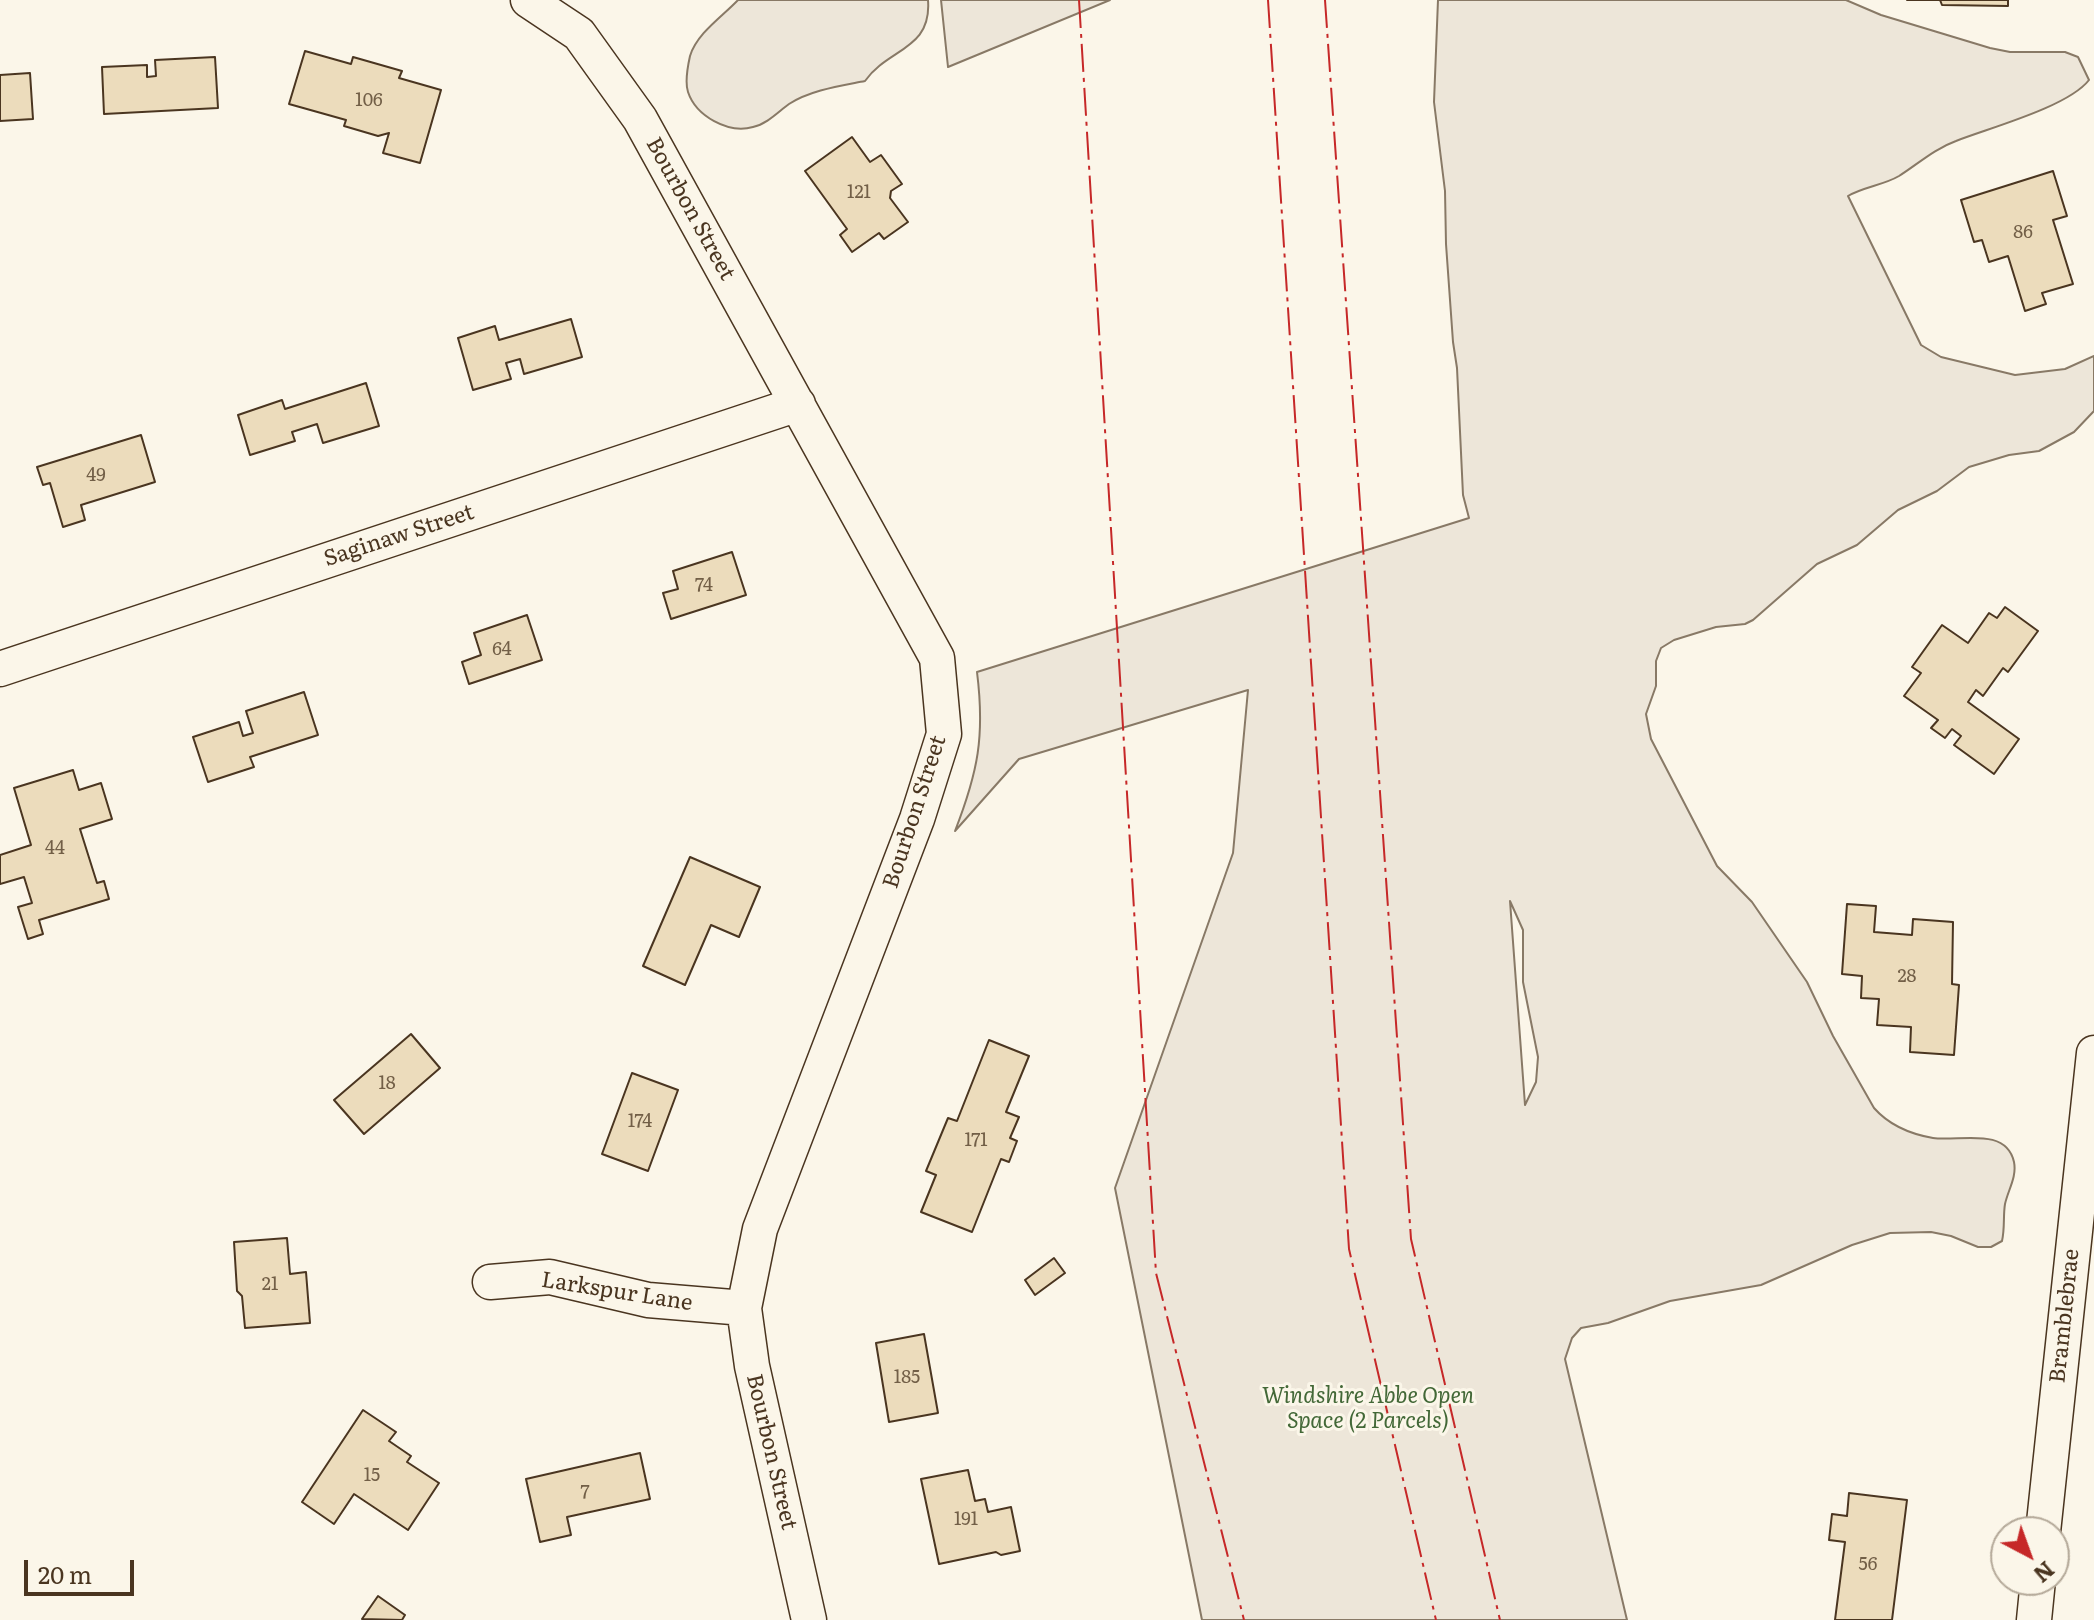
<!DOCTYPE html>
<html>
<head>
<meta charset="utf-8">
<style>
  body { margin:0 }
  #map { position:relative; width:2094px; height:1620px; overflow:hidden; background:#fbf6e9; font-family:Literata,serif }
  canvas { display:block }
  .north { position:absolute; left:1990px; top:1516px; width:80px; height:80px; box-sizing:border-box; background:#fbf6e9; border:2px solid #b4a999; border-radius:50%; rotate:139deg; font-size:22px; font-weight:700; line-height:32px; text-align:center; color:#4a3520 }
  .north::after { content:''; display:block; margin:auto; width:28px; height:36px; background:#c62828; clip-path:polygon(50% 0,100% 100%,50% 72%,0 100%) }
  .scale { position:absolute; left:24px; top:1560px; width:110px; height:36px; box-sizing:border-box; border:4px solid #4a3520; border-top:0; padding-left:10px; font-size:24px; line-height:28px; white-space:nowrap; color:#4a3520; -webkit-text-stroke:6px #fbf6e9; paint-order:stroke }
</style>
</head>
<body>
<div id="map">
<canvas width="2094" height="1620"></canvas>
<div class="north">N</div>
<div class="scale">20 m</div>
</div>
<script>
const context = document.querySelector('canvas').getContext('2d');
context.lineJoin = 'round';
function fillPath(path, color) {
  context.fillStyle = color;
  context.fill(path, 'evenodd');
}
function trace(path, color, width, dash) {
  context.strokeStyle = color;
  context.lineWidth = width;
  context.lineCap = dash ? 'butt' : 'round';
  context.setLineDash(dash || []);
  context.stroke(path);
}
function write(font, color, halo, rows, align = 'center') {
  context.font = font + ' Literata,serif';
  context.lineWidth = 6;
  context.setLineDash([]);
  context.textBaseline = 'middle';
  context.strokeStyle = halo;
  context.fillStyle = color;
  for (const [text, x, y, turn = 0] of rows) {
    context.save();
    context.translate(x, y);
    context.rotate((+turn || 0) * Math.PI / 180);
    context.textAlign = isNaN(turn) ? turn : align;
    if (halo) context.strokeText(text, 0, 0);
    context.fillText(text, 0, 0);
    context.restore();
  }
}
const green = new Path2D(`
  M738,0H928C932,50 888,48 865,81C840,86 811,90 789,104C778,112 767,124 753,127C728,134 696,116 688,92C685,83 688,65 690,56C697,33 723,16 738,0Z
  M941,0H1110L948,67Z
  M1438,0H1846L1881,15L1990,48L2010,52H2065L2078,57L2089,80C2068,107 1989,128 1956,141C1934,149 1918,164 1899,176C1884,185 1863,187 1848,196L1921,345L1941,357L2015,375L2065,369L2094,356V411L2074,432L2039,451L2009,455L1969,467L1937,491L1898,510L1857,545L1817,564L1753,620L1745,624L1716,627L1674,640L1661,648L1656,661V686L1646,714L1651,739L1717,866L1752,902L1807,982L1833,1036L1874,1108C1889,1125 1910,1134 1933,1138C1958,1142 2006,1126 2014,1162C2017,1177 2008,1190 2005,1204C2003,1216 2005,1228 2002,1241L1991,1247H1978L1951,1236L1931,1232L1890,1233L1852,1245L1761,1285L1670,1301L1608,1323L1581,1328L1572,1338L1565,1359L1627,1620H1202L1115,1188L1233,853L1248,690L1019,759L955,831C978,772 985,736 977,672L1469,518L1463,495L1457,368L1453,342L1446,244L1445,191L1434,102ZM1510,901L1523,930V982L1538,1057L1536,1082L1525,1105Z`);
fillPath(green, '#ede6d9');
trace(green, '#887966', 2);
const building = new Path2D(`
  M1907,0H2008V6L1942,5L1940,0Z
  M305,51L351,64L353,57L402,71L399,78L441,90L420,163L383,153L389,133L378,136L344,126L346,120L289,104Z
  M215,57L218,108L104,114L102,67L147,65V77L156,76L155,60Z
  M30,73L33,119L0,121V75Z
  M852,137L870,162L881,155L902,184L891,191L890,198L908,222L884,239L879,233L852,252L840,235L847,229L805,171Z
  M2053,171L2067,216L2053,220L2073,284L2042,293L2046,304L2025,311L2008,256L1989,262L1982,240L1974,242L1961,200Z
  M571,319L582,357L524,374L520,359L506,363L511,379L473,390L458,338L495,326L499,340Z
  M366,383L379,426L323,443L317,424L292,432L295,441L250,455L238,415L282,400L285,409Z
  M141,435L155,482L81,505L85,520L63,527L50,483L43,485L37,467Z
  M732,552L746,595L671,619L663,593L678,589L673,571Z
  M2005,607L2038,631L2008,672L2003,668L1983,696L1976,690L1968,702L2019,739L1994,774L1954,745L1961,736L1952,729L1945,738L1931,728L1938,720L1904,696L1921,673L1912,667L1942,625L1968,643L1989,613L1997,618Z
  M527,615L542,660L469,684L462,662L481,655L474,633Z
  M304,692L318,735L250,757L254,767L208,782L193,737L239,722L243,736L253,733L246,711Z
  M73,770L79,790L101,783L112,819L80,829L97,883L104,881L109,899L39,920L43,934L28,939L18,907L32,903L24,877L0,884V855L31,845L14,788Z
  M690,857L760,887L739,937L711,925L685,985L643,966Z
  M1847,904L1876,906L1874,932L1912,935L1913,919L1953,922L1952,984L1959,985L1954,1055L1910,1052L1911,1027L1877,1025L1879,999L1861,998L1862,976L1842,974Z
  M411,1034L440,1068L364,1134L334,1100Z
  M989,1040L1029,1056L1006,1112L1019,1117L1010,1138L1017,1141L1009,1162L1001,1159L972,1232L921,1212L936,1175L926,1171L948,1118L957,1121Z
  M632,1073L678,1090L648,1171L602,1154Z
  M287,1238L290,1274L306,1272L310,1323L245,1328L242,1296L237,1291L234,1242Z
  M1054,1258L1065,1273L1035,1295L1025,1280Z
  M924,1334L938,1413L889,1422L876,1343Z
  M363,1410L396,1432L389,1441L411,1456L407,1462L439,1483L408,1530L354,1494L334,1524L302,1502Z
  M640,1453L650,1499L567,1517L571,1535L540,1542L526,1479Z
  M968,1470L975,1501L985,1499L988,1512L1011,1507L1020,1551L1001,1555L996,1552L939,1564L921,1479Z
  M1849,1493L1907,1500L1892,1620H1835L1845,1542L1829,1540L1832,1514L1847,1516Z
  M378,1596L405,1615L402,1620L362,1619Z`);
fillPath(building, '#ecdcbc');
trace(building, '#4a3520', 2);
const street = new Path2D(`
  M528,0L579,34L640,119L937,658L944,734L917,819L760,1229L744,1308L752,1366L809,1620
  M0,669L798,404
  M490,1282L550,1277L648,1300L744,1308
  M2043,1532L2094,1053
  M2034,1620L2038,1580`);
trace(street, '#4a3520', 37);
trace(street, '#fbf6e9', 34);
trace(new Path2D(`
  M1079,0L1156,1273L1244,1620
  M1268,0L1349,1249L1436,1620
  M1325,0L1411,1239L1500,1620`), '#c62828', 2, [28, 6, 4, 6]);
write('18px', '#725f47', null, [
  ["106",369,101],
  ["121",859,193],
  ["86",2023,233],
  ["49",96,476],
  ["74",704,586],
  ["64",502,650],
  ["44",55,849],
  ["28",1907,977],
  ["18",387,1084],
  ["174",640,1122],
  ["171",976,1141],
  ["21",270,1285],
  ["185",907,1378],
  ["15",372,1476],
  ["7",585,1493],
  ["191",966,1520],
  ["56",1868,1565]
]);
write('22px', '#4a3520', '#fbf6e9', [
  ["Bourbon Street",690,209,61],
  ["Saginaw Street",399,536,-18],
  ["Bourbon Street",915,812,-72],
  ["Larkspur Lane",617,1292,9],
  ["Bramblebrae",2065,1316,-84],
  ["Bourbon Street",771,1452,77]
]);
write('italic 22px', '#436837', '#fbf6e9', [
  ["Windshire Abbe Open",1368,1397],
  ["Space (2 Parcels)",1368,1422]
]);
</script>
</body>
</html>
